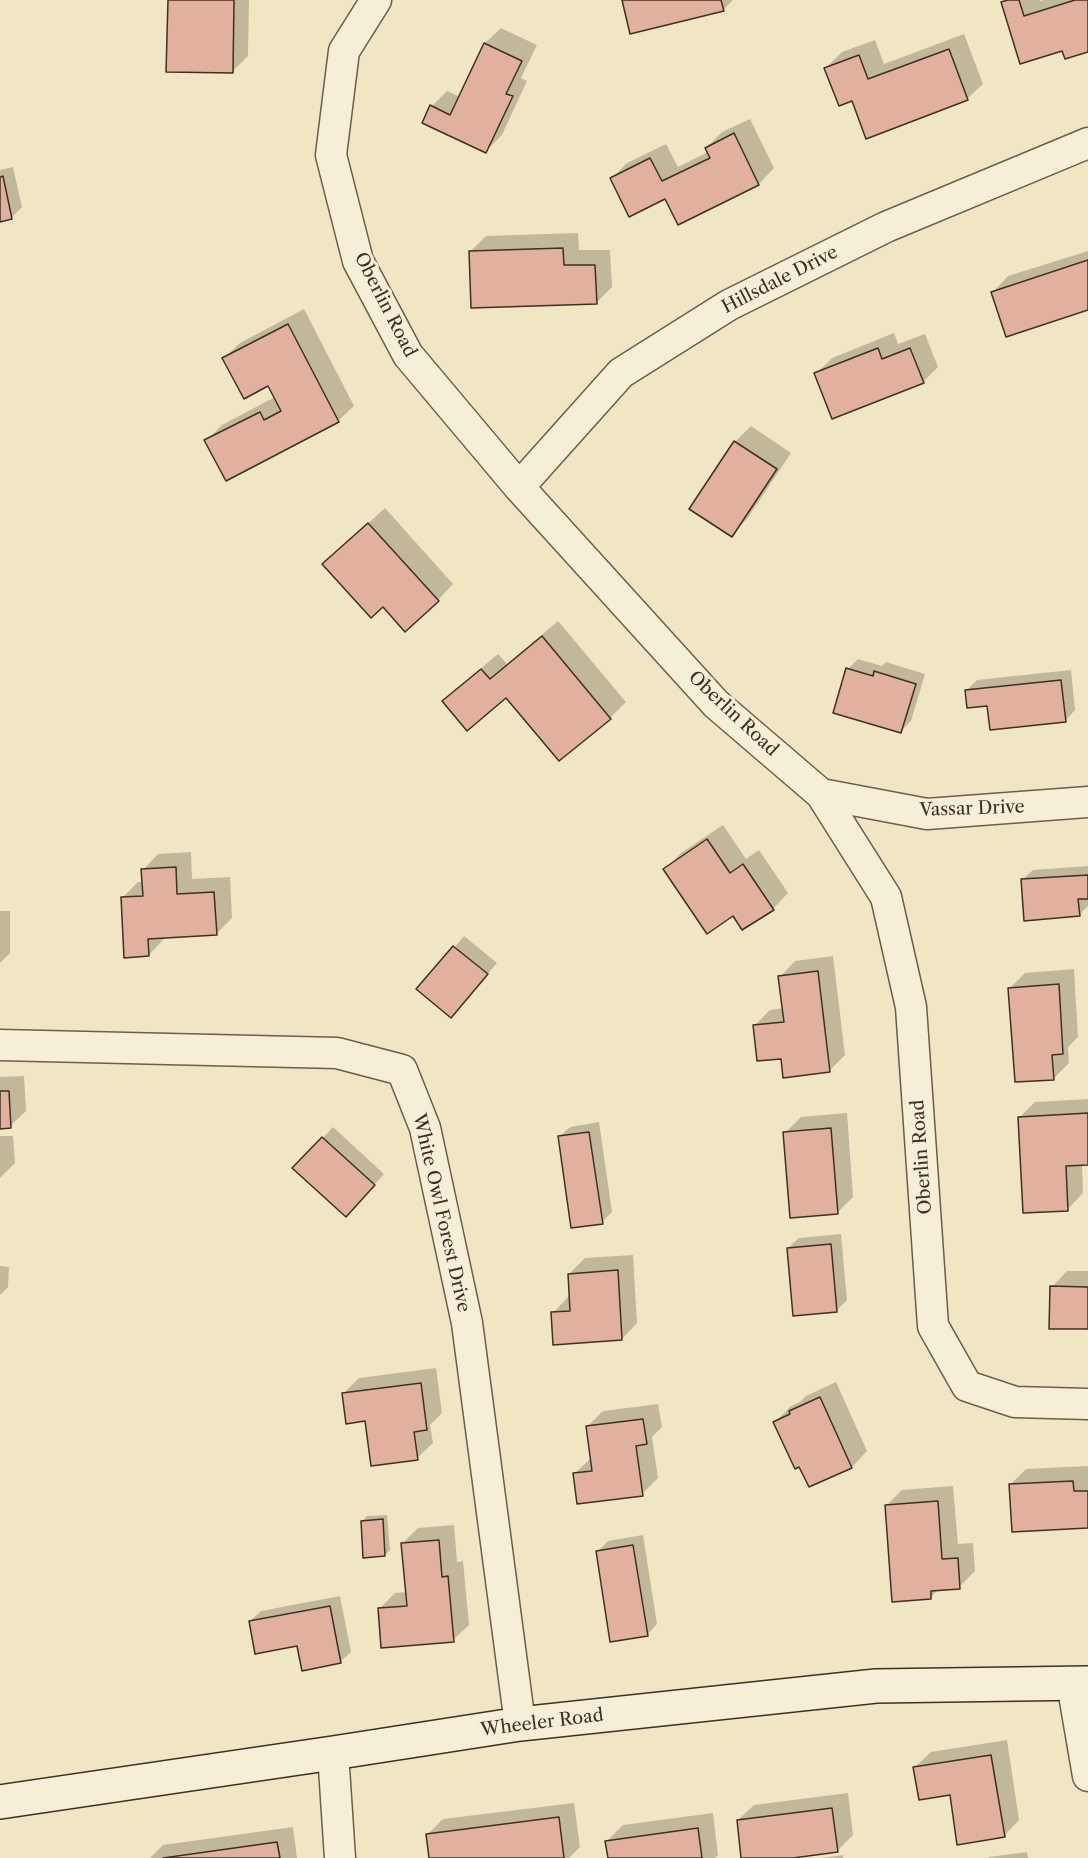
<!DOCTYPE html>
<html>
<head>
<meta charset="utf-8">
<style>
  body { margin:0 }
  canvas { display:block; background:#f1e6c3 }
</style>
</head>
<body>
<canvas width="1088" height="1858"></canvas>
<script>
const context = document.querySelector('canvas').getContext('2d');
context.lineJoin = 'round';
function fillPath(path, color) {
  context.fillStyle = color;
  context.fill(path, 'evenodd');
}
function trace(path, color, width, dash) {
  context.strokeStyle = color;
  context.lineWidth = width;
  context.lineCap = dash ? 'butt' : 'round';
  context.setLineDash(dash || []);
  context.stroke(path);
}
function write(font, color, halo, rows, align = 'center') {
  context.font = font + ' "Libre Caslon Text",serif';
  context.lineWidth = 6;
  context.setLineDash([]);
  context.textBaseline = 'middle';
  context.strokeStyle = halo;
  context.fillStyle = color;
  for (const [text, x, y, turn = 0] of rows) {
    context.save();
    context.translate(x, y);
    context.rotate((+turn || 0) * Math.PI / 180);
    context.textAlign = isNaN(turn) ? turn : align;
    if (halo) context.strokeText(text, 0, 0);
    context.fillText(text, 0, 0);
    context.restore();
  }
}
fillPath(new Path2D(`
  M169,0H249L248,56L232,72Z
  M624,0H733L723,10Z
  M1005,0H1039L1040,1L1044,0H1088V50L1063,49L1002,3Z
  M501,28L537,45L521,78L527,81L502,135L486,151L432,106L447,91L460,97L485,43Z
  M964,34L983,84L967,99H853L826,68L842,52L875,40L884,64Z
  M750,119L774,168L759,184L678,223L666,197L611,179L627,163L666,144L678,167L708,152L706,148L722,132Z
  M13,167L22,207L11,218L0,220V170Z
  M578,233L579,250H610L612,287L596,303L470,252L486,236Z
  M1088,251V309L993,292L1008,276Z
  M304,309L354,406L338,421L206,441L222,425L275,397L269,384L224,358L240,343Z
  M894,333L898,344L925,334L938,367L923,382L816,374L832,358Z
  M751,426L791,453L747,519L731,535L691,508L735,442Z
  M385,508L453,584L438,600L340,549Z
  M558,621L626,702L610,718L559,759L506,696L444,701L460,686L498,654L507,664Z
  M858,659L882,666L886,662L925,674L911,721L900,732L848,669Z
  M1071,670L1075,710L1065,721L988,704L967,690L977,680Z
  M723,825L746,859L759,850L788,893L773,909L734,914L665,869L681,853Z
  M191,852L192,879L230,877L232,918L216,934L164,936V939L149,955L122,898L138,882H143V870L158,854Z
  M1088,866V906L1079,915L1022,880L1033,870Z
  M0,911H10V953L0,963Z
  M464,936L497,963L461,1005L419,989Z
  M833,956L845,1055L829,1071L782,1057L754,1026L770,1010L784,1008L780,977L795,961Z
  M1074,969L1078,1037L1068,1047L1069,1063L1054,1078L1010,988L1025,973Z
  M24,1076L26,1111L10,1126L0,1127V1077Z
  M1088,1099V1163H1082L1083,1193L1068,1209L1019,1118L1035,1102Z
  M847,1113L853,1197L838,1212L785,1133L801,1117Z
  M599,1122L612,1212L602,1222L559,1137L570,1127Z
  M333,1127L384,1174L356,1205L295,1168Z
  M0,1136H13L15,1163L0,1178Z
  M841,1234L847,1300L837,1310L788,1248L799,1238Z
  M633,1255L637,1323L622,1339L553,1313L568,1297H570L569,1274L585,1258Z
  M0,1266L9,1267L8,1287L0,1295Z
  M1067,1271H1088V1328L1052,1287Z
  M436,1368L442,1413L430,1425L433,1443L417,1458L366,1419L343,1394L359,1378Z
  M836,1382L867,1451L852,1467L810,1485L775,1422L791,1406L800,1402L806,1396Z
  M658,1404L662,1427L652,1437L658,1478L642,1494L574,1474L591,1458L587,1427L603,1411Z
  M1088,1466V1526L1010,1485L1026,1469Z
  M953,1486L958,1544L973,1543L975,1571L959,1587L939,1589L930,1598L886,1506L902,1490Z
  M387,1515L390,1550L385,1555L362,1521L367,1516Z
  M454,1525L457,1562L463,1561L469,1625L453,1640L379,1609L395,1593L407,1592L402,1544L418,1528Z
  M643,1535L657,1624L647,1635L598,1551L608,1541Z
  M340,1596L351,1652L340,1662L250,1621L261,1611Z
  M1007,1740L1019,1820L1004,1836L915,1767L931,1752Z
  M848,1793L853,1835L837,1851L787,1858H743L738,1820L754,1805Z
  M574,1803L580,1847L569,1858H430L427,1835L443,1819Z
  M713,1813L718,1855L715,1858H609L607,1841L623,1825Z
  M293,1827L297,1858H150L163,1845Z
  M1027,1852L1028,1858H988L989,1857Z
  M843,1855V1858H822Z`), '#0003');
const building = new Path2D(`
  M168,0H234L233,73L166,72Z
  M622,0H721L724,11L630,34Z
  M1008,0H1019L1024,16L1075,0H1088V52L1065,59L1062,51L1020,64L1001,2Z
  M484,43L522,61L506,94L513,96L486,153L422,123L430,105L450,115Z
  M949,49L968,100L866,139L852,101L839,106L824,68L859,55L868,79Z
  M734,133L759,185L678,225L665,199L629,217L610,178L650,158L662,181L710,158L705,148Z
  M3,176L12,219L0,222V177Z
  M563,248L564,265H595L597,304L471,308L469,251Z
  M1088,260V310L1006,337L991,292Z
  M288,324L339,422L226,481L204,440L260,412L264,420L281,411L268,386L244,399L222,358Z
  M878,348L882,359L910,348L924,383L832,419L814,373Z
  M734,441L777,469L732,537L689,509Z
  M368,523L439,601L405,632L383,607L371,618L322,564Z
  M542,636L611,719L559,761L506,698L467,731L442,701L481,669L490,679Z
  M846,668L873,676L874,671L916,684L901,733L833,713Z
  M1061,680L1066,722L990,730L987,706L967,708L965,690Z
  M707,839L730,873L743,864L774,910L742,930L733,916L707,934L663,869Z
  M176,867L177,894L214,892L217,935L148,939L149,956L124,958L121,897L143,896L141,869Z
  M1088,875V899H1078L1080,916L1024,921L1021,879Z
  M453,946L488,974L451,1018L416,989Z
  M818,971L830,1072L783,1078L781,1059L757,1061L753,1025L784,1022L778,976Z
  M1059,984L1063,1054L1052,1055L1054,1080L1015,1082L1008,988Z
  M0,1091H9L11,1128L0,1129Z
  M1088,1113V1165L1066,1166L1068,1211L1023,1213L1018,1117Z
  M831,1128L838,1214L790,1218L783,1132Z
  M589,1132L603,1224L571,1228L558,1136Z
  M322,1137L375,1185L346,1217L292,1168Z
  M831,1244L837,1312L793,1316L787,1248Z
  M618,1270L622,1340L553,1345L551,1312L570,1311L568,1274Z
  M1050,1286L1088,1287V1329H1049Z
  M421,1383L427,1430L414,1432L418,1460L371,1466L365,1421L346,1424L342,1393Z
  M820,1397L852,1468L809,1487L799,1467L795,1469L773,1422L790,1414L789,1411Z
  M643,1419L647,1444L636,1446L643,1496L577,1504L573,1473L592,1471L586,1426Z
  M1073,1481L1074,1491H1088V1528L1012,1532L1009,1484Z
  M938,1501L942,1559L958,1558L960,1589L931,1591V1599L892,1602L885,1505Z
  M383,1519L385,1556L363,1558L361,1521Z
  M439,1540L442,1577L448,1576L454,1642L381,1648L378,1608L407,1606L401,1543Z
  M633,1545L648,1636L610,1642L596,1551Z
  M330,1606L341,1663L302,1671L297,1646L255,1654L249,1621Z
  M991,1755L1005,1837L957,1845L950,1795L919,1800L913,1767Z
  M832,1808L838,1852L793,1858H741L737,1820Z
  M559,1817L564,1858H429L426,1834Z
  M698,1828L702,1858H608L605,1841Z
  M277,1842L280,1858H163Z`);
fillPath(building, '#e2b09e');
trace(building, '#3f2f25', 1.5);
const street = new Path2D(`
  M376,0L344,51L331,155L358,261L408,355L519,487L716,704L821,794L886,897L911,1007L933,1326L967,1386L1015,1402L1088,1404
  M519,487L621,373L729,305L886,227L1088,143
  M821,794L927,814L1088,802
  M0,1045L337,1053L402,1070L425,1128L467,1323L520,1724
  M1072,1683L1088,1776
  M333,1753L340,1858`);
const secondary = new Path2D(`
  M0,1802L333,1753L520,1724L876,1686L1088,1683`);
trace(street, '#6c5d4c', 33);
trace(secondary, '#3f2f25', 36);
trace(street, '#f6efd8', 30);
trace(secondary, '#f6efd8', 33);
write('18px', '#3f2f25', '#f6efd8', [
  ["Hillsdale Drive",780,280,-27],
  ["Oberlin Road",385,305,63],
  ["Oberlin Road",733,714,43],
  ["Vassar Drive",972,809,-2],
  ["Oberlin Road",922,1157,-94],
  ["White Owl Forest Drive",441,1213,77],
  ["Wheeler Road",542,1723,-7]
]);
</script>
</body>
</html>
